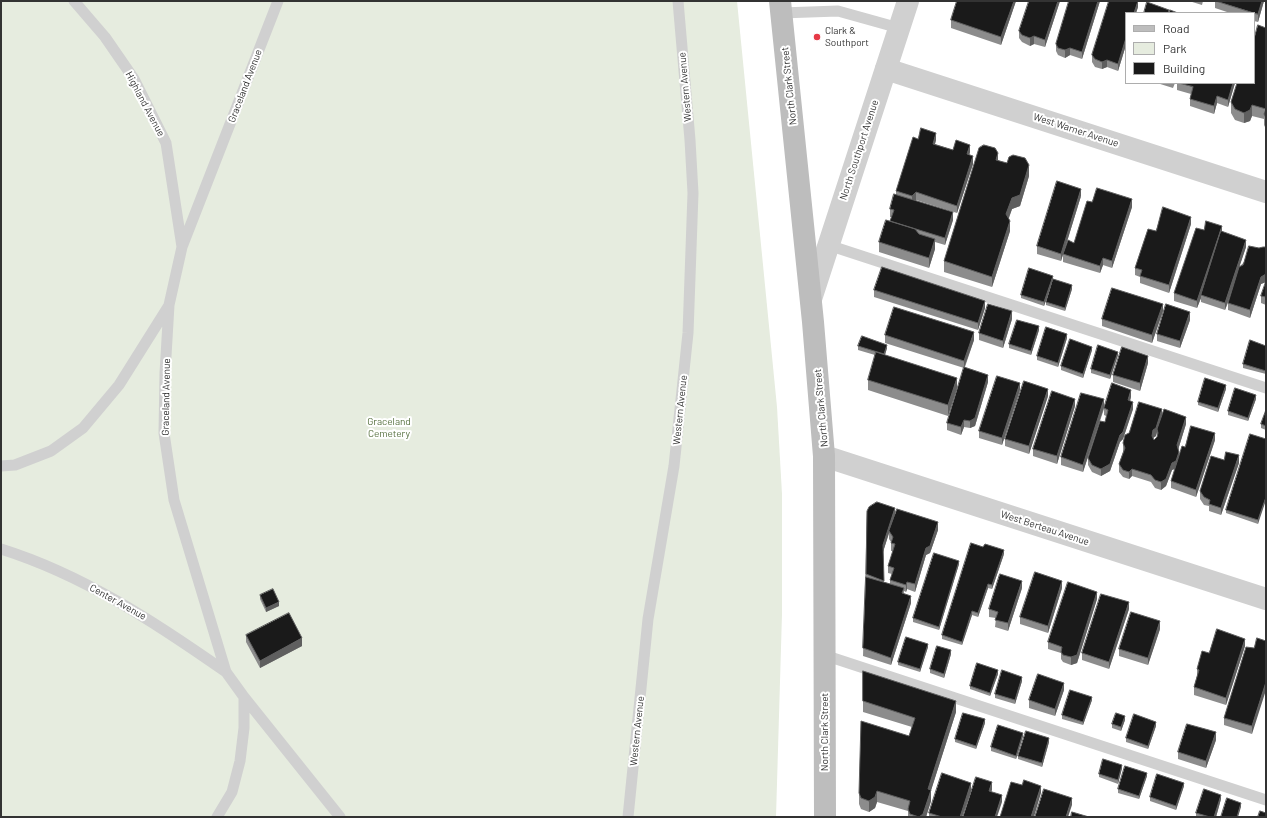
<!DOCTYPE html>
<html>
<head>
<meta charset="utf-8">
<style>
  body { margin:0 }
  #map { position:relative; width:1267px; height:818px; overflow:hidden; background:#fff; font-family:Barlow,sans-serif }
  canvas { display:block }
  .frame { position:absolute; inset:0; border:2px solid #333; pointer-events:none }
  .legend { position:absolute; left:1125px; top:12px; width:130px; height:72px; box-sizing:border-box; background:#fff; border:1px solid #adadad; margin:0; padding:5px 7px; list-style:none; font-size:12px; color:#333 }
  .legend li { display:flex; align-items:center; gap:8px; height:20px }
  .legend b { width:20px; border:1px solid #adadad }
</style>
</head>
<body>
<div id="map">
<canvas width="1267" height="818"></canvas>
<div class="frame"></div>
<ul class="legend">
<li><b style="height:5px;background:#bdbdbd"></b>Road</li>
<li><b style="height:11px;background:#e6ecdf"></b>Park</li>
<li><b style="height:11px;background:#1a1a1a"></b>Building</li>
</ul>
</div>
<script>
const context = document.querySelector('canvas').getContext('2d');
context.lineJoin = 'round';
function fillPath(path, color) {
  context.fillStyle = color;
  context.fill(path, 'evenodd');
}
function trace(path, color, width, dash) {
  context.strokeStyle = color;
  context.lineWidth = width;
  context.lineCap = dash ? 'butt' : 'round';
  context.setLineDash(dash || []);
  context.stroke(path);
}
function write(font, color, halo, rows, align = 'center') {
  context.font = font + ' Barlow,sans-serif';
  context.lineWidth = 4;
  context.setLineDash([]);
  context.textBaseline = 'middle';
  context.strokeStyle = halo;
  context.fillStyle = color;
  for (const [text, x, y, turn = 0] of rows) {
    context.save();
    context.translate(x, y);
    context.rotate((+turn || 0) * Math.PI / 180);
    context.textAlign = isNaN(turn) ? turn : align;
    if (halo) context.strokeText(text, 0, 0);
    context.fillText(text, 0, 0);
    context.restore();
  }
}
fillPath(new Path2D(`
  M1,1H737L777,407L782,494V614L776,817H1Z`), '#e6ecdf');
trace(new Path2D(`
  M74,1L105,37L134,79L166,143L182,247
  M781,13L838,11L899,28
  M828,245L1266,388
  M1,466L15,465L51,451L83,428L119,385L168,307
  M1,549C84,575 156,623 226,672
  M824,655L1266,800
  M244,697L340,817
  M217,817L232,792L240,761L244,728V697L226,672L174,500L164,433L165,373L169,305L182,247L278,1
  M628,817L648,619L674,466L688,333L693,193L690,140L678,1`), '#d0d0d0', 11);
trace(new Path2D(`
  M886,69L1266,192
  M824,456L1266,599`), '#d0d0d0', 22);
trace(new Path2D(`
  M811,299L908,1`), '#d0d0d0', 22);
trace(new Path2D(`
  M780,1L813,322L824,456L825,817`), '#bdbdbd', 22);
fillPath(new Path2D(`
  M957,1H1016L1001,45L951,28V20Z
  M1060,1L1045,47L1034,44L1030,46L1022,42L1019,38V31Z
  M1069,1H1100L1082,59L1070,55L1065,58L1058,55L1056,51V44Z
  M1109,1H1138V7L1136,13H1126V45L1118,71L1107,67L1102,69L1095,67L1092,62V55Z
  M1189,1H1203L1202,5Z
  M1215,1H1264L1258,22L1254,21V13H1230L1215,8Z
  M1266,28V129L1264,125V119L1252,116L1250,121L1244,123L1235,120L1231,113V102L1254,83Z
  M1157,83H1175L1173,88Z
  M1177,83H1235L1228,107L1217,103L1214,114L1190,106V99L1191,94L1177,90Z
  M918,139L936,140L935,144L953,150L970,152L969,155L973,164L957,213L916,200L915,201L953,220L945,245L935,242V249L929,268L879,252V242L890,221L892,217H890V209L896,195V191Z
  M998,160L1029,176L1020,206L1012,209L1009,218L1010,231L992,287L944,272V261Z
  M1081,196L1061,261L1037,254V246Z
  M1092,202L1132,207L1112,268L1103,265L1100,273L1063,262V254L1074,243Z
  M1191,224L1169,293L1140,283V277L1135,275V268L1156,231Z
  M1204,230L1222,231L1246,247L1239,267L1259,248L1266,247V305L1261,303V296L1266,282L1261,284L1250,318L1228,310V303L1225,310L1201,302V298L1197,308L1174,301V293Z
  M1053,279L1044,306L1021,298V295Z
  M1072,289L1065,311L1046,305V302Z
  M874,290L985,308L978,330L874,297Z
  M1163,311L1152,343L1102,326V319Z
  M1012,319L1003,348L979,340V333Z
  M1190,320L1180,348L1157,341V334Z
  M1039,330L1031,355L1009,348V344Z
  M885,335L974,340L965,367L988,382L975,426L970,428L964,427L961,435L947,430V423L964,368L885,343Z
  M1067,338L1058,367L1037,360V356Z
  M858,346L887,348L885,355L957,388L948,416L868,390V380L875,355L858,350Z
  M1266,346V374L1243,368V364Z
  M1092,350L1083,378L1061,370V366Z
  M1118,355L1110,379L1091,373V369Z
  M1148,363L1140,391L1113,382V375Z
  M1226,389L1218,412L1198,405V402Z
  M1020,390L1002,445L979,438V431Z
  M1048,396L1029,454L1005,446V439Z
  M1131,397L1130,401L1133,409L1123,439L1120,442L1110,471L1101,476L1092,472L1088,465V458L1105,422L1106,416L1104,415V409L1083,472L1061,465V457L1104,406Z
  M1256,399L1248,421L1228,415V411Z
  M1075,406L1057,464L1033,456V449Z
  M1266,410V430L1261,428V424Z
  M1162,413L1186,424L1178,450L1179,456L1185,447L1215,440L1196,497L1171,488V481L1175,469L1172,470L1166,486L1161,490L1155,488L1151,482L1132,476L1129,479L1123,477L1119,472V464L1123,452V443L1129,433ZM1157,432V437L1154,440L1153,438L1156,436Z
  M1266,439L1258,524L1226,513V510Z
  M1224,460L1239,463L1221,515L1209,511V506L1204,505L1200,499V491Z
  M867,511L895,515L938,530L930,553L926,555L915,592L907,589L906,592L904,591V594L911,603L891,665L863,656ZM889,532V539L891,542V551H893L888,566V573L892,574L890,580V584L884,582L883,552Z
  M1004,554L992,589L988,588L978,617L972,615L962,645L942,639V635Z
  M959,564L939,630L913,622V618Z
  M1022,588L1008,631L995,627L996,618L989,617V609Z
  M1062,588L1048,633L1020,624V617Z
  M260,595L279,606L266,612L260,599Z
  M1097,599L1077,663L1071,665L1063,662L1061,659V653L1048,649V642Z
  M1129,609L1109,669L1082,660V653Z
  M1160,629L1148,665L1119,656V649Z
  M246,635L302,646L260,668L246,642Z
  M1245,646L1226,705L1194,695V687L1197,676V669L1209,653Z
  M928,647L920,672L898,665V662Z
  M1254,648L1252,734L1224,725V718Z
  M951,654L944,678L930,673V669Z
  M863,671L956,712L931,790V801L926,817H908V811L877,802L875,808L869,812L861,809L859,804V793L909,736L912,727L863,712Z
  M998,674L990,696L970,689V686Z
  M1022,681L1015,704L995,698V694Z
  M1064,690L1055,716L1029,708V700Z
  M1092,700L1083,725L1062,719V715Z
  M1125,720L1121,731L1112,728V724Z
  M985,723L976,749L955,742V739Z
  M1156,726L1148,749L1126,742V738Z
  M1023,736L1016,759L991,751V747Z
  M1216,740L1206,768L1178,759V752Z
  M1049,742L1042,767L1018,759V756Z
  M1122,768L1118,784L1099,777V774Z
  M1147,776L1139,799L1118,793V789Z
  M1184,786L1176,810L1150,801V797Z
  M971,791L962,817H929V813Z
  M1221,799L1216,817H1198L1196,816V813Z`), '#8c8c8c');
fillPath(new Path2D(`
  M1014,1H1016L1001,45V37Z
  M1058,1H1060L1045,47V40Z
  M1098,1H1100L1082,59V52Z
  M1138,1V7L1136,13H1134Z
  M1262,1H1264L1258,22V14Z
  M1034,36V44L1030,46V38Z
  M1126,38V45L1118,71V64Z
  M1070,48V55L1065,58V50Z
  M1107,60V67L1102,69V62Z
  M1233,83H1235L1228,107V100Z
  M1217,96V103L1214,114V106Z
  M1252,105V116L1250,121L1244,123V113Z
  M936,133V140L933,151V144Z
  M970,145V152L967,162V154Z
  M998,153V164L996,160Z
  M973,156V164L957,213V206Z
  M1029,165V176L1020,206L1012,209L1006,225V214L1012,198Z
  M1081,189V196L1061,261V254Z
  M916,192V200L912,203V196Z
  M1132,199V207L1112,268V261Z
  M953,212V220L945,245V238Z
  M1191,217V224L1169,293V285Z
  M1010,221V231L992,287V277Z
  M1222,226V233L1201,295V298L1197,308V301Z
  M935,239V249L929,268V258Z
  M1246,240V247L1225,310V303Z
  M1103,258V265L1100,273V266Z
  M1266,274V282L1261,284L1250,318V310L1261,277Z
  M1053,276V279L1044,306V302Z
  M1072,285V289L1065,311V308Z
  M985,301V308L978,330V323Z
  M1163,304V311L1152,343V335Z
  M1012,311V319L1003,348V341Z
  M1190,312V320L1180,348V341Z
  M1039,326V330L1031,355V351Z
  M974,332V340L964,368V361Z
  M1067,334V338L1058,367V363Z
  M887,345V348L884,358V355Z
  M1092,347V350L1083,378V374Z
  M1118,352V355L1110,379V375Z
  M1148,356V363L1140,391V383Z
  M988,375V382L975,426L970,428V421Z
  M957,378V388L948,416V405Z
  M1020,383V390L1002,445V438Z
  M1226,385V389L1218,412V408Z
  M1048,389V396L1029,454V446Z
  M1131,390V397L1128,407V400Z
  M1256,395V399L1248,421V418Z
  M1075,399V406L1057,464V456Z
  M1104,399V407L1083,472V465Z
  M1133,402V409L1123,439L1120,442L1110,471L1101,476V469L1120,435Z
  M1162,409V416L1157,429V432L1156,436L1153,438L1152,443V436L1153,430Z
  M1186,417V424L1177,453V445Z
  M964,420V427L961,435V427Z
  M1215,433V440L1196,497V490Z
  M1179,452V459L1176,468L1172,470L1166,486L1161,490V482Z
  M1239,455V463L1221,515V508Z
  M1132,469V476L1129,479V472Z
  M1266,497V500L1258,524V520Z
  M895,508V515L883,552V545Z
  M938,522V530L930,553L926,555L915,592V584L926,548Z
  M1004,550V554L992,589V585Z
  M959,561V564L939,630V627Z
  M1022,581V588L1008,631V623Z
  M1062,581V588L1048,633V626Z
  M907,582V589L906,592V585Z
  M988,584V588L978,617V613Z
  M1097,592V599L1077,663L1071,665V657Z
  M911,596V603L891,665V658Z
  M279,602V606L266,612V608Z
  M1129,602V609L1109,669V662Z
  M972,611V615L962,645V642Z
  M1160,621V629L1148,665V658Z
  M302,638V646L260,668V661Z
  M1245,639V646L1226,705V698Z
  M928,644V647L920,672V669Z
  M951,650V654L944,678V674Z
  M998,670V674L990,696V693Z
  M1022,677V681L1015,704V700Z
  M1266,682V690L1252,734V726Z
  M1064,683V690L1055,716V709Z
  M1092,697V700L1083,725V722Z
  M956,701V712L928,800V789Z
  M1125,716V720L1121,731V727Z
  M985,719V723L976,749V746Z
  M1156,722V726L1148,749V746Z
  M1216,732V740L1206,768V761Z
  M1023,733V736L1016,759V756Z
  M1049,738V742L1042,767V763Z
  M1122,765V768L1118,784V780Z
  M1147,773V776L1139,799V796Z
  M992,782V790L989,798V791Z
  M971,783V791L962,817H960Z
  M1184,783V786L1176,810V806Z
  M1041,786V793L1034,817H1031Z
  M931,790V801L926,817H919Z
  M877,791V802L875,808L869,812V801Z
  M1002,795V802L997,817H995Z
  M1221,795V799L1216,817H1214Z
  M1072,798V805L1068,817H1066Z
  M1241,803V807L1238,817H1237Z`), '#5f5f5f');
const building = new Path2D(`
  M957,1H1014L1001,37L951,20Z
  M1029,1H1058L1045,40L1034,36L1030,38L1022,35L1019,31Z
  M1069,1H1098L1082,52L1070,48L1065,50L1058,48L1056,44Z
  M1109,1H1138L1134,13H1126V38L1118,64L1107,60L1102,62L1095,59L1092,55Z
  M1216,1H1262L1258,14Z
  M1147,2L1169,10L1168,13H1144Z
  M1170,10L1178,13H1169Z
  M1258,25L1266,28V118L1264,114L1266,109L1252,105L1250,110L1244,113L1235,109L1231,102L1237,83H1254V39Z
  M1179,83H1233L1228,100L1217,96L1214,106L1190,99L1193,87Z
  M921,128L936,133L933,144L953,150L956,140L970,145L967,154L973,156L957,206L916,192L912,196L896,191L913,137L918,139Z
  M984,145L995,148L998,153L996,160L1007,163L1009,157L1013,155L1025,158L1029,165L1020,195L1012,198L1006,214L1010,221L992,277L944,261L979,148Z
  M1057,181L1081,189L1061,254L1037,246Z
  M1097,188L1132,199L1112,261L1103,258L1100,266L1063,254L1068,240L1074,243L1087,201L1092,202Z
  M894,194L953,212L945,238L890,221L894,210L890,209Z
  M1163,207L1191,217L1169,285L1140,276L1142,270L1135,268L1148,229L1156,231Z
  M886,220L915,229L919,234L935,239L929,258L879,242Z
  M1206,221L1222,226L1197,301L1174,293L1196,228L1204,230Z
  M1221,231L1246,240L1225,303L1201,295Z
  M1249,246L1259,248L1263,247H1266V274L1261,277L1250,310L1228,303L1239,267L1243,265Z
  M882,267L985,301L978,323L874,290Z
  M1029,268L1053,276L1044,302L1021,295Z
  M1053,279L1072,285L1065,308L1046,302Z
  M1266,281V297L1261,296Z
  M1112,288L1163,304L1152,335L1102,319Z
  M988,304L1012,311L1003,341L979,333Z
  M1166,304L1190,312L1180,341L1157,334Z
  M894,307L974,332L964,361L885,335Z
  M1017,320L1039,326L1031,351L1009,344Z
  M1046,327L1067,334L1058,363L1037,356Z
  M862,336L887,345L884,354L858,346Z
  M1070,339L1092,347L1083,374L1061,366Z
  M1250,340L1266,346V371L1243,364Z
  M1098,345L1118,352L1110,375L1091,369Z
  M1122,347L1148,356L1140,383L1113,375Z
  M876,352L957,378L948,405L868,380Z
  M964,367L988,375L975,418L970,421L964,420L961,427L947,423Z
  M997,376L1020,383L1002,438L979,431Z
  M1205,378L1226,385L1218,408L1198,402Z
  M1024,381L1048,389L1029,446L1005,439Z
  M1112,383L1131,390L1128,400L1133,402L1123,432L1120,435L1110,464L1101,469L1092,465L1088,458L1100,421L1105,422L1108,410L1104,408Z
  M1235,388L1256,395L1248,418L1228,411Z
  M1052,391L1075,399L1057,456L1033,449Z
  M1081,393L1104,399L1083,465L1061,457Z
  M1139,402L1162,409L1156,428L1153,430L1152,436L1154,440L1157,437L1158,433L1157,429L1164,409L1186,417L1177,445L1179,452L1176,461L1172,463L1166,479L1161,482L1155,480L1151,475L1132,469L1129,472L1123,470L1119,464L1125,448L1123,443L1125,435L1129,433Z
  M1266,410V426L1261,424Z
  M1191,426L1215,433L1196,490L1171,481L1182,446L1185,447Z
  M1250,434L1266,439V497L1258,520L1226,510Z
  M1226,452L1239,455L1221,508L1209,504L1210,500L1204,497L1200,491L1211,456L1224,460Z
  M877,502L895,508L883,545L884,581L866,574L867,511L869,507Z
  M897,509L938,522L930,546L926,548L915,584L907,582L906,585L890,580L894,568L888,566L895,544L891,543L893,537L889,531Z
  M971,543L983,547L985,544L1004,550L992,585L988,584L978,613L972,611L962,642L942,635Z
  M934,553L959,561L939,627L913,618Z
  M1035,572L1062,581L1048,626L1020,617Z
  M1000,574L1022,581L1008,623L995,620L998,612L989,609Z
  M866,577L904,588L902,593L911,596L891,658L863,648Z
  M1068,582L1097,592L1077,655L1071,657L1063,655L1061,652L1062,647L1048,642Z
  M273,589L279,602L266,608L260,595Z
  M1101,594L1129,602L1109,662L1082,653Z
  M1131,612L1160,621L1148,658L1119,649Z
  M289,613L302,638L260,661L246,635Z
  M1217,629L1245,639L1226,698L1194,687L1199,670L1197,669L1202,651L1209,653Z
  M906,637L928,644L920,669L898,662Z
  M1257,638L1266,641V682L1252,726L1224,718L1246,647L1254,648Z
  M937,646L951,650L944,674L930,669Z
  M977,663L998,670L990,693L970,686Z
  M1002,670L1022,677L1015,700L995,694Z
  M863,671L956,701L928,789L931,790L923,814L919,817L910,814L908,809L910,801L877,791L875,797L869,801L861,798L859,793L861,721L909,736L915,718L863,701Z
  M1038,674L1064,683L1055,709L1029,700Z
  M1070,690L1092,697L1083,722L1062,715Z
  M963,713L985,719L976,746L955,739Z
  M1116,713L1125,716L1121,727L1112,724Z
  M1134,714L1156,722L1148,746L1126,738Z
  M1187,724L1216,732L1206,761L1178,752Z
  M998,725L1023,733L1016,756L991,747Z
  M1026,731L1049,738L1042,763L1018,756Z
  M1103,759L1122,765L1118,780L1099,774Z
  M1125,766L1147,773L1139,796L1118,789Z
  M942,773L971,783L960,817H942L929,813Z
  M1157,774L1184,783L1176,806L1150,797Z
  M976,777L992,782L989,791L1002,795L995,817H963Z
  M1024,780L1041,786L1031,817H1000L1011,782L1022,785Z
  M1044,789L1072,798L1066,817H1035Z
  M1204,789L1221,795L1214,817H1210L1196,813Z
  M1227,798L1241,803L1237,817H1221Z
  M1260,811L1266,813V817H1258Z
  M1072,812L1089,817H1071Z`);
fillPath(building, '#1a1a1a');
trace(building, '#5f5f5f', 1);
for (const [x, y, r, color] of [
  [817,37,4,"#e63946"]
]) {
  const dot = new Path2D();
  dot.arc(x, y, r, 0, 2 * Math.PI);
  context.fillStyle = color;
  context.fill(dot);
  trace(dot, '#fff', 1.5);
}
write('10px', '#333', '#fff', [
  ["Clark &",825,31],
  ["Southport",825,43]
], 'left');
write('10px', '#333', '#fff', [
  ["Graceland Avenue",245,86,-69],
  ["North Clark Street",789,86,-96],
  ["Western Avenue",685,87,-95],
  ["Highland Avenue",145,104,62],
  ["West Warner Avenue",1076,130,18],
  ["North Southport Avenue",859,150,-72],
  ["Graceland Avenue",166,397,-89],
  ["North Clark Street",821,408,-95],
  ["Western Avenue",680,410,-84],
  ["West Berteau Avenue",1045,528,18],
  ["Center Avenue",118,602,29],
  ["Western Avenue",637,731,-84],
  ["North Clark Street",825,732,-90]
]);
write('10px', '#56703f', '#fff', [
  ["Graceland",389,422],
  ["Cemetery",389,434]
]);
</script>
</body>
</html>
